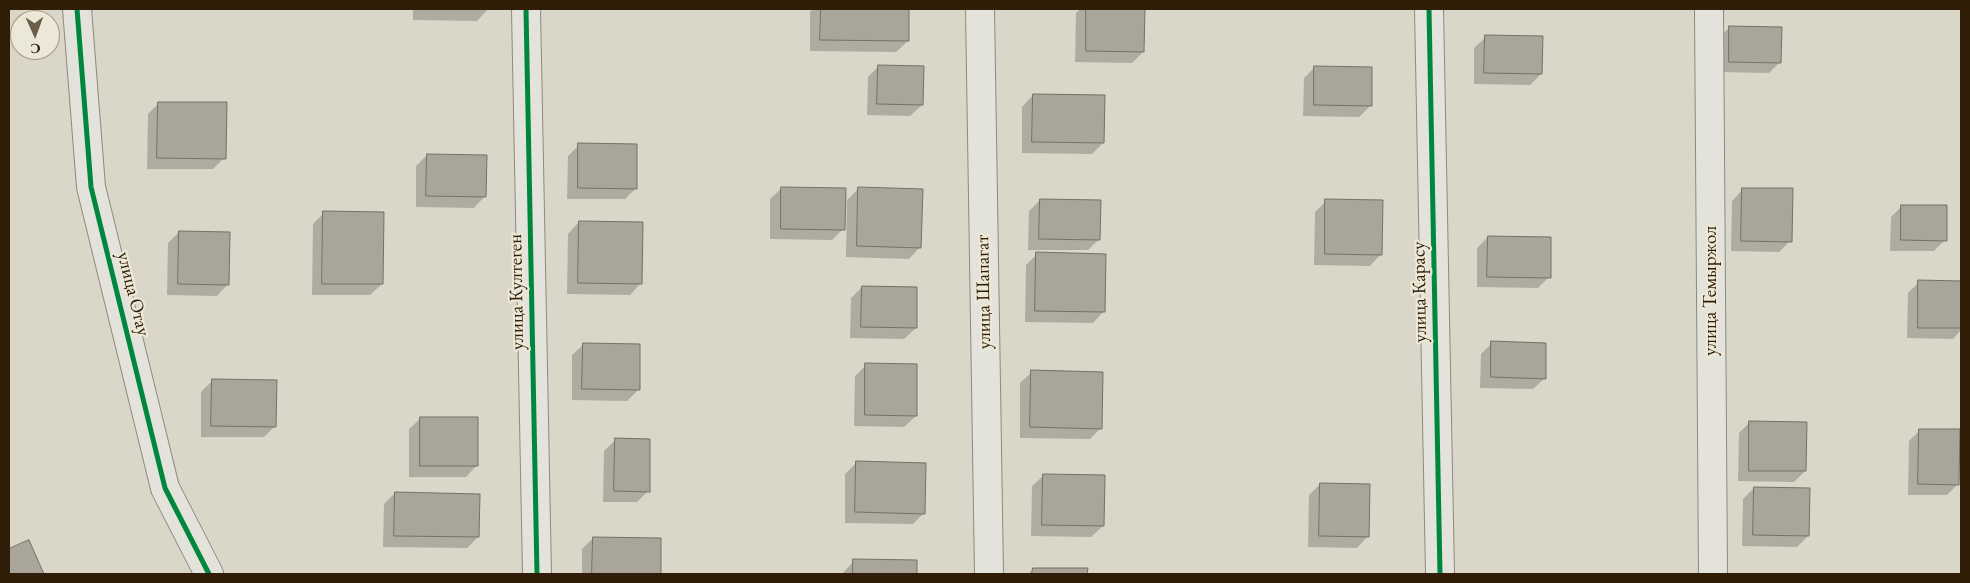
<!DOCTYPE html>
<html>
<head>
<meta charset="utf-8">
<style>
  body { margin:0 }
  #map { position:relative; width:1970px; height:583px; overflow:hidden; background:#dad7c9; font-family:"EB Garamond",serif }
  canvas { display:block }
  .frame { position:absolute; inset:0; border:10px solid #301d07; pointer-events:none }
  .north { position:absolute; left:10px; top:10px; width:50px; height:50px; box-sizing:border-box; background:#ece8d7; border:1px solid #a19784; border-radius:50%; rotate:178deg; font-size:14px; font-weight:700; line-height:20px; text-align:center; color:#301d07 }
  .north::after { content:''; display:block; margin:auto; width:18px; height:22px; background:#6c5e4b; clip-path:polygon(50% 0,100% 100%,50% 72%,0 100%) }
</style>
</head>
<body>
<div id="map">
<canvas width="1970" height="583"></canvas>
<div class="frame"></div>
<div class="north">С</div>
</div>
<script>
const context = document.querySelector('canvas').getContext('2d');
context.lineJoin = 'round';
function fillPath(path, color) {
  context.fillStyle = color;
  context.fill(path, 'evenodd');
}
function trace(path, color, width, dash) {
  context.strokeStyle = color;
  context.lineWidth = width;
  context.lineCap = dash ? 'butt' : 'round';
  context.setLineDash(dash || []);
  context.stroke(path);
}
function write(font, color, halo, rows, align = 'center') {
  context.font = font + ' "EB Garamond",serif';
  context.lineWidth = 4.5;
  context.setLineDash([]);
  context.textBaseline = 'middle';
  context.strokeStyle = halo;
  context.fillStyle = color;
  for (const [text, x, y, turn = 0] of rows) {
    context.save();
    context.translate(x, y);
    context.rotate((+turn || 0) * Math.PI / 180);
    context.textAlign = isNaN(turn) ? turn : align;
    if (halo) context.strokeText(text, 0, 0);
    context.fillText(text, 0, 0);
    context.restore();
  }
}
fillPath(new Path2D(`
  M413,9H488L477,21L413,20Z
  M813,9H908V41L896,52L810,51V12Z
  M1080,9H1144L1143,52L1132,63L1075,62L1076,13Z
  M1730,27L1780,62L1769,73L1718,72V38Z
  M1486,37L1541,74L1530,85L1474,84V48Z
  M879,66L922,105L910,116L867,115L868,77Z
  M1315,67L1370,106L1359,117L1303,116L1304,78Z
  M1033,95L1103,143L1092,154L1022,153V107Z
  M159,103L224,158L213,169H147L148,114Z
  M579,145L636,188L625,199H567L568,156Z
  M427,155L485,196L474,208L416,207V166Z
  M782,188L843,229L832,240L770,239V199Z
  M859,188L920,247L909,259L846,257L847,200Z
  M1743,189L1790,241L1779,252L1731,251L1732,201Z
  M1040,200L1099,239L1088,250H1028L1029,211Z
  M1326,201L1381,254L1370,266L1314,265L1315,212Z
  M1902,206L1945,240L1934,251H1890L1891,217Z
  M324,213L382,284L370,295H312L313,224Z
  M579,222L641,283L630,295L567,294L568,234Z
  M179,232L228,284L217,296L167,295L168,243Z
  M1488,237L1549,277L1538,288L1477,287V248Z
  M1037,254L1104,311L1093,323L1025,322L1026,265Z
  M1919,282H1961V330L1953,339L1907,338L1908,293Z
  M862,287L916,328L904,339L850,338L851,298Z
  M1492,343L1545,378L1533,389L1480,388L1481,354Z
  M584,344L638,390L627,401L572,400V355Z
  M866,365L916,416L904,427L854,426L855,376Z
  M1032,372L1101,428L1090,439L1020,438V383Z
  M213,380L275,426L264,437H201V392Z
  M421,418L477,465L466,477H409V429Z
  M1750,422L1805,471L1794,482L1738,481L1739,433Z
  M1920,430L1958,484L1947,495H1908L1909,441Z
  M616,439L648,491L637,502H603L604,451Z
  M856,463L924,513L913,524L845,523V474Z
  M1044,475L1103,526L1091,537L1031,536L1032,486Z
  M1320,484L1368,536L1357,548L1308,547L1309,495Z
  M1754,488L1808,536L1797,547L1742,546L1743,499Z
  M395,493L478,537L467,548L383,547L384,504Z
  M593,538L660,539L659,574H582V549Z
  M28,541L43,574H9V550Z
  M854,561H916V574H842Z
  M1033,569L1086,570V574H1028Z`), '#0003');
const building = new Path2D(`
  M821,9H909V41L820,40Z
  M1086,9H1145L1144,52L1086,51Z
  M1729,26L1782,27L1781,63L1729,62Z
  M1485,35L1543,36L1542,74L1484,73Z
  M878,65L924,66L923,105L877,104Z
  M1314,66L1372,67V106L1314,105Z
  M1033,94L1105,95L1104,143L1032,142Z
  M158,102H227L226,159L157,158Z
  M578,143L637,144V189L578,188Z
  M427,154L487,155L486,197L426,196Z
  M781,187L846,188L845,230L781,229Z
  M858,187L923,189L921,248L857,246Z
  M1742,188H1793L1792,242L1741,241Z
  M1040,199L1101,200L1100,240L1039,239Z
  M1325,199L1383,200L1382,255L1325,254Z
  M1901,205H1947V241L1901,240Z
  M323,211L384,212L383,284H322Z
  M579,221L643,222L642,284L578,283Z
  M179,231L230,232L229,285L178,284Z
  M1488,236L1551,237V278L1487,277Z
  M1036,252L1106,254L1105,312L1035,311Z
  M1918,280L1961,281V328H1918Z
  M862,286L917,287V328L861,327Z
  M1491,341L1546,343V379L1491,377Z
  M583,343L640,344V390L582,389Z
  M865,363L917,364V416L865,415Z
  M1031,370L1103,372L1102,429L1030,427Z
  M212,379L277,380L276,427L211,426Z
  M420,417H478V466H420Z
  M1749,421L1807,422L1806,471H1749Z
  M1919,429H1960L1959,485L1918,484Z
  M615,438L650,439V492L614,491Z
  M856,461L926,463L925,514L855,512Z
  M1043,474L1105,475L1104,526L1042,525Z
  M1320,483L1370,484L1369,537L1319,536Z
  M1754,487L1810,488L1809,536L1753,535Z
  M395,492L480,494L479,537L394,536Z
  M593,537L661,538V574H592Z
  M29,540L44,574H9V549Z
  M853,559L917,560V574H853Z
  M1033,568H1088L1087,574H1032Z`);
fillPath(building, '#a9a59a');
trace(building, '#757065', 1);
const street = new Path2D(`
  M77,9L91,187L165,488L209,574
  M526,9L537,574
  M980,9L989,574
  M1429,9L1440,574
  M1709,9L1713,574`);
trace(street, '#8e897f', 30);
trace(street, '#e3e2db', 28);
trace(new Path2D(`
  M77,9L91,187L165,488L209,574
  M526,9L537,574
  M1429,9L1440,574`), '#00873e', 5);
write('19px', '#301d07', '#ece8d7', [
  ["улица Темыржол",1711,291,-90],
  ["улица Култеген",517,292,-91],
  ["улица Шапагат",984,292,-91],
  ["улица Карасу",1420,292,-91],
  ["улица Отау",133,294,76]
]);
</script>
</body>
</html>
